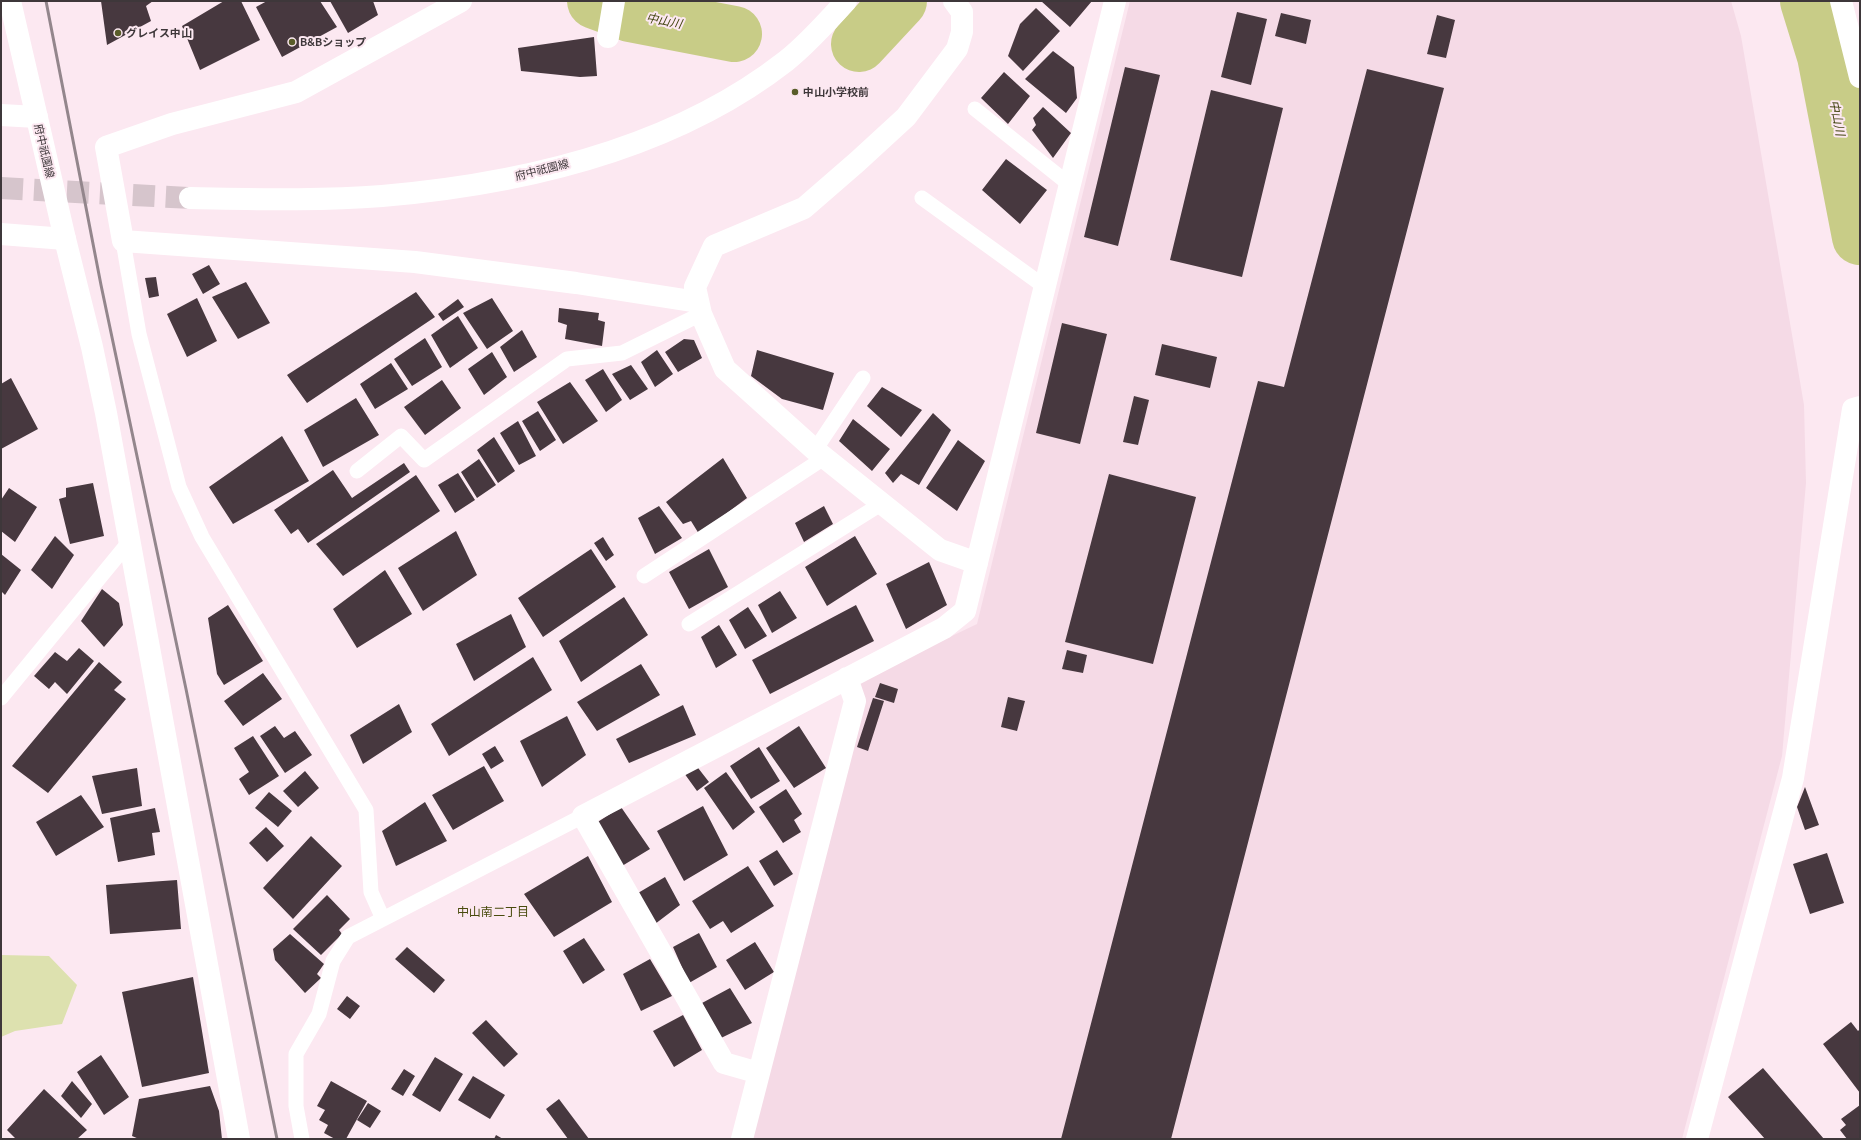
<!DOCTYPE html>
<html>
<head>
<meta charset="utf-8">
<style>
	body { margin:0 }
	#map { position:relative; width:1861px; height:1140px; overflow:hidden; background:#fce8f1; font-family:Ubuntu,sans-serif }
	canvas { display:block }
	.frame { position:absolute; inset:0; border:2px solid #3e373a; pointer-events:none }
</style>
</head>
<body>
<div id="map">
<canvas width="1861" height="1140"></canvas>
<div class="frame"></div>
</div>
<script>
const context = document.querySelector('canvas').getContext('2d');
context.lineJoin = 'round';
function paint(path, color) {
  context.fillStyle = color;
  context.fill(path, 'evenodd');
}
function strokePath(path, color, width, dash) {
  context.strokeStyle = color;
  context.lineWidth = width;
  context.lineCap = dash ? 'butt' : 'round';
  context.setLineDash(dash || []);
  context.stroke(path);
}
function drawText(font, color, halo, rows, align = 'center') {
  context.font = font + ' Ubuntu,"Noto Sans JP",sans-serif';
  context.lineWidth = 4;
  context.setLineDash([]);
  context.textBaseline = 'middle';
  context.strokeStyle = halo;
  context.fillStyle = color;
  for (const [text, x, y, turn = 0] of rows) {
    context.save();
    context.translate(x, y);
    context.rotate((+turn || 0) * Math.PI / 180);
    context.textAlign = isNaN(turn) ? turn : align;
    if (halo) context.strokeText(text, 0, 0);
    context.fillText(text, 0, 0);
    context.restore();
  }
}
paint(new Path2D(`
	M1130 1H1731L1741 36 1804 405 1806 483 1782 756 1682 1139H745L856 682 977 624Z`), '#f5dae6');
paint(new Path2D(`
	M1 955 49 956 77 985 62 1024 15 1031 1 1037Z`), '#dde1af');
strokePath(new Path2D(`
	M595 1 630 14 734 34
	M1808 1 1825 56 1860 237
	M859 44 899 1`), '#c8cc87', 56);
paint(new Path2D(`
	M101 1H153L146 6 151 21 107 45Z
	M224 1H241L260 40 200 70 182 26Z
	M267 1H320L337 27 282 57 256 7Z
	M330 1H373L378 15 348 33Z
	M1041 1H1092L1070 27Z
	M1036 8 1060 31 1023 71 1008 56 1020 24Z
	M1237 12 1267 19 1251 85 1221 77Z
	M1281 13 1311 20 1306 44 1275 36Z
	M1437 15 1455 20 1446 58 1427 54Z
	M594 37 597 76 580 77 521 71 518 48Z
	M1053 51 1074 67 1077 98 1066 113 1025 79Z
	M1125 67 1160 75 1118 246 1084 237Z
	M1367 69 1444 88 1171 1139H1061L1258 381 1284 387Z
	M1004 72 1030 96 1008 124 981 98Z
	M1211 90 1283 108 1242 277 1170 260Z
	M1043 107 1071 133 1053 158 1032 130 1036 125 1033 118Z
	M1006 159 1047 190 1020 224 982 190Z
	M209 265 220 284 203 294 192 274Z
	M156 277 159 296 149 298 145 278Z
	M246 282 270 323 238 339 212 297Z
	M416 292 435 317 307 403 287 375Z
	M197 298 217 341 187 357 167 314Z
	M492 298 513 331 487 349 463 313Z
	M458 299 464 307 443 321 438 314Z
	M559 308 599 313 598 320 605 322 602 346 565 339 567 325 558 322Z
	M458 316 478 348 450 368 431 335Z
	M1062 323 1107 334 1080 444 1036 433Z
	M522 330 537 357 514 372 500 347Z
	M425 338 442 367 412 386 394 359Z
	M684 339 694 340 702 358 678 372 665 352Z
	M1162 344 1217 357 1210 388 1155 375Z
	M657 350 673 374 655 387 641 362Z
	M757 350 834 373 823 410 782 399 751 376Z
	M492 352 507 377 484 395 468 369Z
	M391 363 408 389 375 409 360 384Z
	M631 365 648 389 630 400 612 374Z
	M603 369 622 400 606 412 585 380Z
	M11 378 38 429 1 449V384Z
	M442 380 461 408 425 435 404 407Z
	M570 382 598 421 563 444 537 402Z
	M882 387 922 410 901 437 867 406Z
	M1134 396 1149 400 1138 445 1123 442Z
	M356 398 379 435 323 467 304 430Z
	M538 411 556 440 540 451 522 421Z
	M933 413 951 430 919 485 901 474 893 483 885 473Z
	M853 419 890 449 872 471 839 441Z
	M518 421 536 456 519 465 500 433Z
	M282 436 309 481 233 524 209 487Z
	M494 437 515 471 498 483 477 450Z
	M958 440 985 461 957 511 926 488Z
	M723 458 747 498 699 534 691 521 683 524 666 502Z
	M479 459 496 485 477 498 461 472Z
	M404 463 410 472 308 543 298 529 291 534 274 510 333 470 352 498Z
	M458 473 475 500 455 513 438 485Z
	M1109 474 1196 497 1153 664 1065 642Z
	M416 475 440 511 343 576 316 544Z
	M93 483 104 536 70 544 59 499 66 497V488Z
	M9 488 37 507 15 542 1 531V500Z
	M659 506 682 538 655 554 638 518Z
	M824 506 833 524 804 542 795 523Z
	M456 531 477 575 423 611 398 568Z
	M55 536 74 555 52 589 31 570Z
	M855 536 877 574 827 606 805 567Z
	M603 537 614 555 606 561 594 543Z
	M591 549 616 587 543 637 518 598Z
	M709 549 728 587 689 609 669 572Z
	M1 554 21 570 5 595 1 591Z
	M929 562 947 605 906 629 886 584Z
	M385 570 412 614 357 648 333 609Z
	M102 589 119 603 123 625 104 647 81 621Z
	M780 591 797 618 772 633 758 605Z
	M624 597 648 635 581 682 559 641Z
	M228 605 263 661 224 685 217 674 208 618Z
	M856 605 874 641 770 694 752 660Z
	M748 607 767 636 745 649 729 620Z
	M511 614 526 647 474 681 456 644Z
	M719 625 737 655 716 668 701 637Z
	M79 648 94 661 67 694 55 682 49 689 34 676 55 652 67 661Z
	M1067 650 1087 655 1083 673 1062 669Z
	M533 657 552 690 449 756 431 724Z
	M99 662 122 682 114 690 126 699 48 793 12 766Z
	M641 664 660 695 597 731 577 702Z
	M263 673 282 699 243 726 224 701Z
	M880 683 898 689 894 703 875 697Z
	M1008 697 1025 701 1017 731 1001 727Z
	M873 698 884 701 868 751 857 747Z
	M399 704 412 732 363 764 350 735Z
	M683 705 696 735 629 763 616 739Z
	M567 716 586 755 542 787 520 741Z
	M275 726 284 738 295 731 312 755 285 773 260 736Z
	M799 726 826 768 794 788 766 748Z
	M253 736 279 776 249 795 239 779 249 772 234 748Z
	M495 746 504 761 491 769 482 754Z
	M759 747 780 781 751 799 730 766Z
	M695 764 709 782 697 791 684 773Z
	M484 766 504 801 453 830 432 795Z
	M137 768 142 806 102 814 92 776Z
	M305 771 319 788 298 807 283 791Z
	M726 772 755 812 733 830 704 788Z
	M1805 787 1819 825 1805 830 1797 807Z
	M786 789 802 814 794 820 801 832 783 843 759 807Z
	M269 792 292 811 278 827 255 808Z
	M81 795 104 827 56 856 36 822Z
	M425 802 447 841 396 866 382 831Z
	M703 806 728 855 684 881 657 831Z
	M621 807 650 849 622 866 593 825Z
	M155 808 160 832 152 833 155 855 118 862 110 818Z
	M266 827 284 846 267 862 249 843Z
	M311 836 342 866 293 919 263 888Z
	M777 850 793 874 774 886 759 861Z
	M1827 853 1844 903 1810 914 1793 864Z
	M588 856 612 902 554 937 524 894Z
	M748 866 774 906 731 933 723 921 710 929 692 901Z
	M665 877 680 905 655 924 638 893Z
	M177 880 181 929 110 934 106 885Z
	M327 895 350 919 339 930 342 934 321 955 293 929Z
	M699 933 717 967 689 983 673 947Z
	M290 934 324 964 317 974 321 978 305 993 275 960 273 949Z
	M584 938 605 970 583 984 563 951Z
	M755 942 774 972 745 990 726 960Z
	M407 947 445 980 434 993 395 959Z
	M650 959 672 996 641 1011 623 974Z
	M193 977 209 1073 142 1087 122 992Z
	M730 988 752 1023 721 1038 702 1003Z
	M347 996 360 1006 350 1019 337 1009Z
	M683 1015 702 1050 674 1067 653 1031Z
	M486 1020 518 1054 504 1067 472 1033Z
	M1851 1022 1858 1031 1860 1029V1093L1823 1044Z
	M101 1055 129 1097 104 1115 77 1072Z
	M435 1057 463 1074 440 1112 412 1095Z
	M1763 1068 1824 1139H1765L1728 1097Z
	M404 1069 415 1076 403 1096 391 1089Z
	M473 1076 505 1095 490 1119 458 1100Z
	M72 1081 92 1104 81 1118 61 1096Z
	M331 1081 367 1101 346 1139H335L324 1133 328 1125 319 1120 325 1110 317 1106Z
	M210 1086 219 1111 222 1139H139L132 1136 139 1099Z
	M44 1089 87 1130 77 1139H16L7 1130Z
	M559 1099 589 1139H568L546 1109Z
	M368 1103 381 1111 370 1128 357 1120Z
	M1860 1105V1139H1847L1840 1130 1846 1125 1841 1119Z
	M496 1135 503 1139H494Z`), '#47383f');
strokePath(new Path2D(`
	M1 188 190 198`), '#d6c5cc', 22, [22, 11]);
strokePath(new Path2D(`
	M975 109 1070 185
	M922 198 1045 287
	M123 241 139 334 179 487 202 537 366 810 371 892 383 919
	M815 450 863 378
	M357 471 401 436 424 460 567 359 622 353 701 314
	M644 576 824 458
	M689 624 881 504
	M1 698 129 542
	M302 1139 296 1106V1054L319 1014 333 961 348 937 583 816`), '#fff', 15);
strokePath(new Path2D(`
	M461 1 296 92 172 124 106 147 123 241 415 262 576 283 698 302
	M954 1 962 12V32L957 49 906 117 857 162 804 208 714 246 695 287 701 314 725 369 815 450 940 550 977 563
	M608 37 614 1
	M1 115 37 117
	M65 239 92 347 106 413 239 1139
	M759 1073 724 1063 583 816 944 628 965 611 1115 1
	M742 1139 855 701 847 678
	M1697 1139 1793 778 1853 409 1860 407`), '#fff', 22);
strokePath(new Path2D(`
	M1841 1 1860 77
	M190 198C254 199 318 201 382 196 523 184 672 150 786 61 805 46 829 20 846 1
	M1 234 65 239 10 1`), '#fff', 22);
strokePath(new Path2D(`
	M46 1 101 285 186 689 277 1139`), '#93868c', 3);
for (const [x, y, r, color] of [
	[118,33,4,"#595c29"],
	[292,42,4,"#595c29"],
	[795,92,4,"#595c29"]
]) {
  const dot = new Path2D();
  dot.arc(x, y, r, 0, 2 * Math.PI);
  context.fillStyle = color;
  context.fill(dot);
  strokePath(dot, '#fce8f1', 1.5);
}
drawText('bold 11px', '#3e373a', '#fce8f1', [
	["グレイス中山",126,33],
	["B&Bショップ",300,42],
	["中山小学校前",803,92]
], 'left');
drawText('11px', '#3e373a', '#fce8f1', [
	["府中祇園線",44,151,77],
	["府中祇園線",542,170,-14]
]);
drawText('italic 12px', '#42440f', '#fce8f1', [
	["中山川",664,21,11],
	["中山川",1837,118,79]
]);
drawText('12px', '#494b0d', '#fce8f1', [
	["中山南二丁目",493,912]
]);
</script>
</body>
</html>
